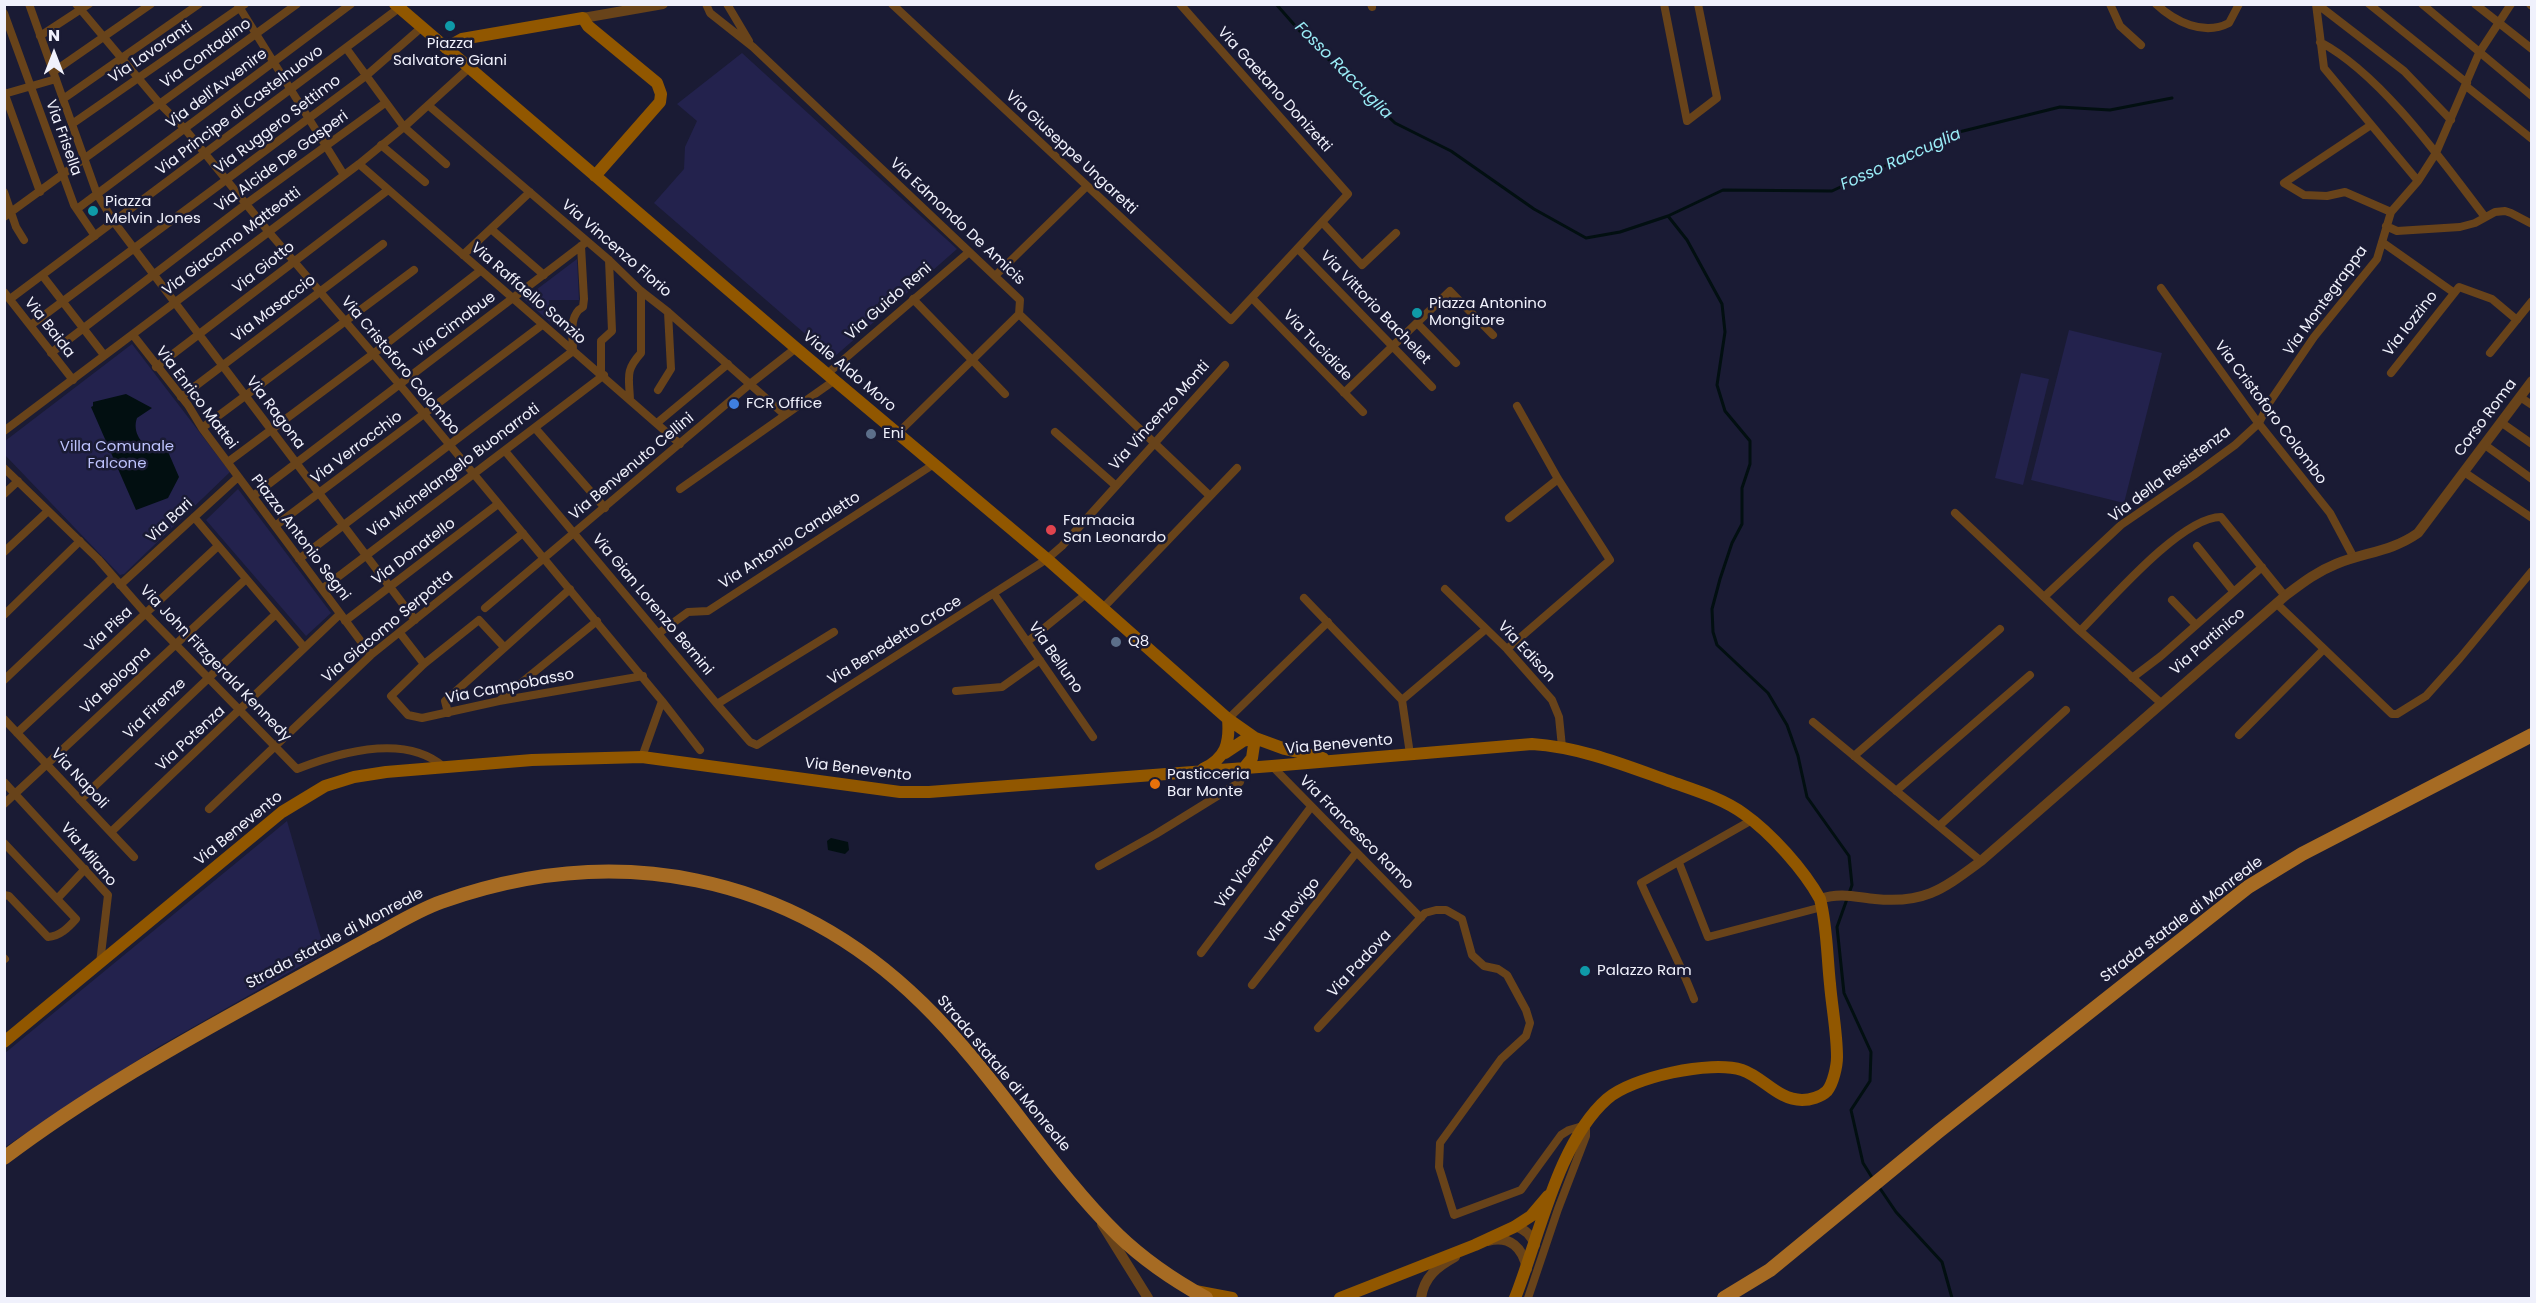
<!DOCTYPE html>
<html>
<head>
<meta charset="utf-8">
<style>
	body { margin:0 }
	#map { position:relative; width:2536px; height:1303px; overflow:hidden; background:#1a1b34; font-family:Poppins,sans-serif }
	canvas { display:block }
	.frame { position:absolute; inset:0; border:6px solid #f0f1fc; pointer-events:none }
	.north { position:absolute; left:24px; top:24px; width:60px; height:60px; -webkit-text-stroke:4px #1a1b34; paint-order:stroke; rotate:0deg; font-size:16px; font-weight:700; line-height:24px; text-align:center; color:#f0f1fc }
	.north::after { content:''; display:block; margin:auto; width:21px; height:27px; background:#f0f1fc; clip-path:polygon(50% 0,100% 100%,50% 72%,0 100%) }
</style>
</head>
<body>
<div id="map">
<canvas width="2536" height="1303"></canvas>
<div class="frame"></div>
<div class="north">N</div>
</div>
<script>
const context = document.querySelector('canvas').getContext('2d');
context.lineJoin = 'round';
function paint(path, color) {
  context.fillStyle = color;
  context.fill(path, 'evenodd');
}
function strokePath(path, color, width, dash) {
  context.strokeStyle = color;
  context.lineWidth = width;
  context.lineCap = dash ? 'butt' : 'round';
  context.setLineDash(dash || []);
  context.stroke(path);
}
function drawText(font, color, halo, rows, align = 'center') {
  context.font = font + ' Poppins,sans-serif';
  context.lineWidth = 5;
  context.setLineDash([]);
  context.textBaseline = 'middle';
  context.strokeStyle = halo;
  context.fillStyle = color;
  for (const [text, x, y, turn = 0] of rows) {
    context.save();
    context.translate(x, y);
    context.rotate((+turn || 0) * Math.PI / 180);
    context.textAlign = isNaN(turn) ? turn : align;
    if (halo) context.strokeText(text, 0, 0);
    context.fillText(text, 0, 0);
    context.restore();
  }
}
paint(new Path2D(`
	M742 53 957 249 833 358 654 203 684 169 685 147 697 121 677 104Z
	M577 259 579 300H549L550 322 524 299Z
	M2069 330 2162 353 2124 503 2031 480Z
	M132 344 230 472 124 574 120 575 5 455V441Z
	M2021 373 2049 379 2023 485 1995 478Z
	M238 489 331 613 306 636 206 520Z
	M287 821 325 952 158 1047 5 1147V1053Z`), '#23224d');
paint(new Path2D(`
	M126 394 152 408 137 418C132 431 141 448 157 448 160 448 163 446 166 447L179 477 168 498 136 510 91 407 93 406V402Z
	M831 838 848 842 849 850 845 854 828 850 827 841Z`), '#020f11');
strokePath(new Path2D(`
	M1276 4 1305 37 1395 123 1451 151 1534 209 1586 238 1620 232 1668 216 1723 190 1832 191 1955 133 2060 107 2110 110 2172 98
	M1668 216 1687 240 1722 304 1725 332 1717 385 1725 411 1750 441V464L1742 488V524L1732 543 1720 579 1712 609 1713 632 1717 645 1768 693 1787 725 1798 756 1807 797 1849 856 1852 885 1837 927 1844 993 1871 1052 1870 1081 1851 1110 1863 1163 1873 1179
	M1879 1187 1896 1212 1942 1262 1952 1298`), '#020f11', 3);
strokePath(new Path2D(`
	M29 4 97 194 114 222 415 620
	M76 4 160 104 185 129 268 231 405 391 662 701 642 757
	M706 4 710 13 753 47 1020 300 1019 314 1210 496
	M727 4 749 41
	M892 4 1231 320 1348 194 1180 4
	M1371 4 1372 7
	M1664 4 1687 121 1717 98 1698 4
	M2110 4 2120 26 2141 45
	M2156 4C2175 22 2204 36 2229 23L2239 4
	M2316 4 2324 68 2418 181
	M2317 4 2404 71 2451 120
	M2369 4 2467 83
	M2422 4 2532 96
	M2475 4 2532 49
	M238 5 344 175
	M4 13 74 205 95 236
	M40 36 89 4
	M2320 42C2381 74 2443 162 2485 217
	M346 48 404 127 446 164
	M53 72 151 4
	M2466 86 2532 139
	M4 92 40 192
	M4 94 56 79
	M63 99 199 4
	M428 105 609 260 641 291 668 312 785 415
	M72 124 245 4
	M2371 125 2284 183 2304 195 2327 196 2345 192 2391 212
	M381 145 425 182
	M359 164 680 444
	M4 192 16 227 24 240
	M77 209 351 4
	M4 217 297 4
	M1322 222 1362 265 1396 233
	M2386 226 2397 231 2460 227 2475 223 2495 212 2505 211 2511 213 2532 224
	M491 229 544 275
	M2382 242 2453 292
	M1298 249 1432 387
	M463 255 530 192
	M42 275 104 355
	M995 276 1087 186
	M2161 288 2256 420 2330 513 2354 558
	M4 292 73 380
	M1252 298 1363 412
	M10 299 403 5
	M913 299 1005 394
	M1417 323 1456 363
	M31 325 367 75 422 27
	M133 335 188 405 202 428 371 655
	M51 353 246 204 385 103
	M2490 353 2532 301
	M156 367 388 190
	M601 373V341L612 331 609 260
	M2391 373 2459 287 2492 299 2517 320
	M827 374 969 252
	M658 390 671 369 668 312
	M1344 393 1450 291 1493 335
	M181 397 383 244
	M2520 397 2532 405
	M630 400C629 376 625 371 641 353V291
	M657 423 728 364
	M2502 423 2532 444
	M202 428 414 270
	M535 428 605 508
	M4 431 359 164 404 127 469 68
	M1055 432 1115 485
	M898 433 1019 314
	M2485 445 2532 479
	M505 451 717 704 750 742 757 745 1047 559 1062 546 1225 365
	M228 462 373 354 480 271
	M4 468 98 559 146 614 297 769C340 752 405 733 444 767
	M2464 472 2532 518
	M680 489 835 380
	M4 494 18 481
	M253 496 585 243
	M1955 513 2080 631 2161 703
	M194 517 304 647
	M1509 518 1558 479
	M275 526 542 325
	M2197 546 2233 591
	M4 552 48 511
	M299 559 573 351C573 336 568 315 583 307L584 299 581 246
	M120 585 238 477
	M322 589 604 375
	M1445 589 1507 649 1552 700 1559 717 1562 747
	M994 594 1093 737
	M2044 597 2121 525 2194 475 2235 445 2259 423 2269 403 2314 337 2377 259 2391 212 2418 181 2436 153 2479 53 2511 4
	M1304 598 1402 700 1410 754
	M2172 600 2196 625
	M2276 603 2392 714H2397L2426 696 2460 658 2532 571
	M485 608 750 384 796 348
	M1103 608 1237 468
	M4 615 80 541
	M345 621 498 504
	M2080 631C2109 602 2181 517 2221 517L2285 596
	M400 633 424 664
	M659 633 688 612 708 611 934 464
	M1027 642 1086 594
	M504 647 479 620 424 664 391 696 408 715 422 718 499 701 643 676
	M1507 649 1610 560 1558 479 1517 406
	M2132 678 2161 656 2262 567
	M4 680 113 577
	M956 691 1002 687 1040 660
	M500 700 597 621
	M1402 700 1486 629
	M662 701 700 750
	M717 704 834 632
	M448 713 445 701 570 589
	M4 719 134 857
	M1228 719 1328 622
	M1813 722 1981 861
	M17 733 218 546
	M2239 735 2324 649
	M1854 756 2000 629
	M1272 766 1421 918
	M4 782 108 895 100 963
	M1896 791 2030 675
	M80 800 276 614
	M4 804 246 579
	M209 809 371 655 523 533
	M1939 826 2066 710
	M111 832 340 614
	M4 843 76 919C68 928 60 936 48 937L9 896 4 895
	M1679 863 1708 937 1822 907
	M1099 866 1156 834 1240 782 1243 769
	M57 899 85 869
	M1201 953 1311 807
	M4 958 5 959
	M1252 985 1356 853
	M1694 999C1679 959 1658 922 1641 883L1752 820
	M1318 1028 1425 913 1436 910H1446L1462 919 1472 955 1484 966 1498 969 1507 975 1526 1010 1530 1023 1526 1036 1501 1059 1440 1143 1439 1167 1454 1215 1521 1190 1561 1135 1569 1130 1586 1125V1136L1558 1209 1528 1298`), '#68431a', 8);
strokePath(new Path2D(`
	M2531 4 2532 5
	M583 18 663 4
	M1820 899C1840 892 1856 897 1875 899 1925 904 1943 889 1981 861L2285 596C2301 584 2316 572 2336 564 2365 552 2391 552 2418 533L2532 381
	M1102 1224 1148 1298
	M1515 1226C1526 1230 1531 1235 1535 1245
	M1488 1241C1510 1235 1523 1248 1527 1269
	M1421 1298C1424 1277 1437 1267 1455 1257`), '#68431a', 10);
strokePath(new Path2D(`
	M395 4 796 348 1047 559 1228 719 1255 738 1285 749 1323 758
	M446 48 462 39 583 18 588 26 657 83 661 94 660 102 595 176
	M1225 753 1243 741 1255 738 1252 758 1243 769
	M1203 769C1226 758 1230 743 1228 719
	M4 1042 282 812 325 786 354 777 386 772 532 760 642 757 900 792H929L1272 766 1532 744C1580 747 1624 765 1669 781 1694 790 1722 798 1744 814 1771 833 1804 870 1820 899 1827 926 1827 956 1830 984 1832 1008 1837 1033 1837 1057 1837 1066 1833 1084 1827 1091 1821 1097 1810 1100 1802 1100 1778 1100 1763 1077 1742 1070 1711 1060 1632 1077 1607 1099 1558 1142 1539 1238 1515 1298
	M1195 1291 1232 1298
	M1340 1298 1475 1245 1514 1227 1531 1216 1548 1196`), '#915700', 12);
strokePath(new Path2D(`
	M4 1158C86 1096 178 1044 269 994 302 976 336 957 370 938 393 926 416 911 441 902 615 840 789 873 922 1003 995 1074 1046 1164 1118 1235 1144 1260 1175 1281 1206 1298
	M1724 1298 1770 1270 1939 1131 2248 887 2302 854 2532 735`), '#a66b23', 14);
for (const [x, y, r, color] of [
	[450,26,6,"#0f9aa8"],
	[93,211,6,"#0f9aa8"],
	[1417,313,6,"#0f9aa8"],
	[734,404,6,"#3f7fe0"],
	[871,434,6,"#5c6f8a"],
	[1051,530,6,"#e0444e"],
	[1116,642,6,"#5c6f8a"],
	[1155,784,6,"#e8710a"],
	[1585,971,6,"#0f9aa8"]
]) {
  const dot = new Path2D();
  dot.arc(x, y, r, 0, 2 * Math.PI);
  context.fillStyle = color;
  context.fill(dot);
  strokePath(dot, '#1a1b34', 2);
}
drawText('15px', '#f0f1fc', '#1a1b34', [
	["Piazza",450,44,"center"],
	["Salvatore Giani",450,61,"center"],
	["Piazza",105,202],
	["Melvin Jones",105,219],
	["Piazza Antonino",1429,304],
	["Mongitore",1429,321],
	["FCR Office",746,404],
	["Eni",883,434],
	["Farmacia",1063,521],
	["San Leonardo",1063,538],
	["Q8",1128,642],
	["Pasticceria",1167,775],
	["Bar Monte",1167,792],
	["Palazzo Ram",1597,971]
], 'left');
drawText('15px', '#f0f1fc', '#1a1b34', [
	["Via Lavoranti",151,53,-34],
	["Via Contadino",206,54,-36],
	["Via dell'Avvenire",217,89,-37],
	["Via Gaetano Donizetti",1274,90,48],
	["Via Principe di Castelnuovo",240,111,-37],
	["Via Ruggero Settimo",278,125,-37],
	["Via Frisella",63,138,70],
	["Via Giuseppe Ungaretti",1071,153,43],
	["Via Alcide De Gasperi",282,162,-36],
	["Via Edmondo De Amicis",957,222,43],
	["Via Giacomo Matteotti",232,242,-37],
	["Via Vincenzo Florio",616,249,41],
	["Via Giotto",264,268,-38],
	["Via Raffaello Sanzio",528,294,41],
	["Via Montegrappa",2326,301,-54],
	["Via Guido Reni",889,302,-41],
	["Via Vittorio Bachelet",1375,308,46],
	["Via Masaccio",274,309,-37],
	["Via Iozzino",2411,324,-52],
	["Via Cimabue",455,325,-37],
	["Via Baida",49,328,52],
	["Via Tucidide",1317,346,46],
	["Via Cristoforo Colombo",400,366,50],
	["Viale Aldo Moro",849,372,40],
	["Via Enrico Mattei",196,398,53],
	["Via Ragona",275,413,53],
	["Via Cristoforo Colombo",2270,413,53],
	["Via Vincenzo Monti",1160,416,-48],
	["Corso Roma",2486,418,-53],
	["Via Verrocchio",357,448,-37],
	["Via Benvenuto Cellini",632,467,-40],
	["Via Michelangelo Buonarroti",454,471,-37],
	["Via della Resistenza",2170,475,-37],
	["Via Bari",170,521,-43],
	["Piazza Antonio Segni",300,538,53],
	["Via Antonio Canaletto",790,541,-33],
	["Via Donatello",414,552,-37],
	["Via Gian Lorenzo Bernini",652,605,50],
	["Via Giacomo Serpotta",388,627,-40],
	["Via Pisa",109,630,-43],
	["Via Benedetto Croce",895,641,-32],
	["Via Partinico",2208,642,-41],
	["Via Edison",1526,652,47],
	["Via Belluno",1055,658,55],
	["Via John Fitzgerald Kennedy",215,664,46],
	["Via Bologna",116,681,-43],
	["Via Campobasso",510,687,-11],
	["Via Firenze",155,709,-44],
	["Via Potenza",191,739,-43],
	["Via Benevento",1339,745,-5],
	["Via Benevento",858,770,7],
	["Via Napoli",79,779,47],
	["Via Benevento",239,829,-39],
	["Via Francesco Ramo",1356,833,45],
	["Via Milano",88,855,50],
	["Via Vicenza",1245,872,-53],
	["Via Rovigo",1293,911,-52],
	["Strada statale di Monreale",2182,920,-37],
	["Strada statale di Monreale",335,939,-28],
	["Via Padova",1360,964,-47],
	["Strada statale di Monreale",1003,1074,50]
]);
drawText('15px', '#bec3fd', '#1a1b34', [
	["Villa Comunale",117,447],
	["Falcone",117,464]
]);
drawText('italic 16px', '#9aedf7', '#1a1b34', [
	["Fosso Raccuglia",1343,71,45],
	["Fosso Raccuglia",1901,160,-24]
]);
</script>
</body>
</html>
